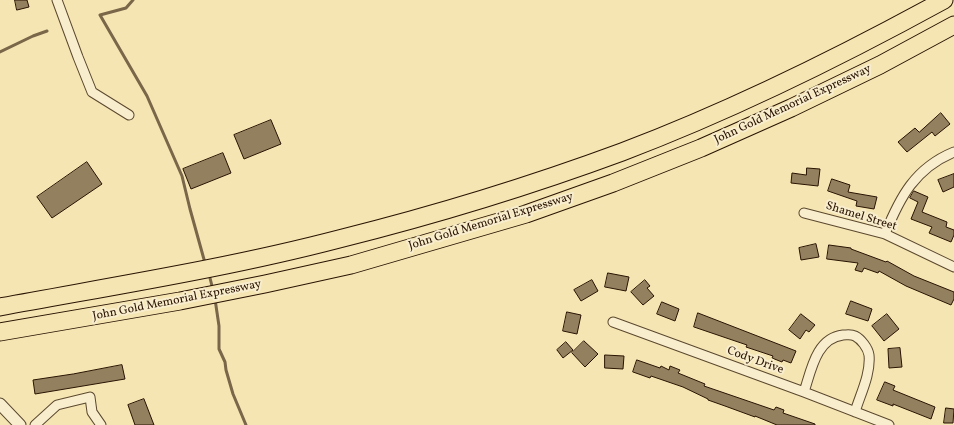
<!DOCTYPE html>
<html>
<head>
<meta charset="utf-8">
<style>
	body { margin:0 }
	canvas { display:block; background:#f4e5b3 }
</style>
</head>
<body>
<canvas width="954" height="425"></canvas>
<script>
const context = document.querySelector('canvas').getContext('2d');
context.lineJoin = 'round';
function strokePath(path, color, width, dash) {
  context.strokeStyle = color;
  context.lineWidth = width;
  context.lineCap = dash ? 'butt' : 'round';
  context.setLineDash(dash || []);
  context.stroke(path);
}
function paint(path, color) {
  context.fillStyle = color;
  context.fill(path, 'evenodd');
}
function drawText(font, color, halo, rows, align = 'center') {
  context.font = font + ' Vollkorn,serif';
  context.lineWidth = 4;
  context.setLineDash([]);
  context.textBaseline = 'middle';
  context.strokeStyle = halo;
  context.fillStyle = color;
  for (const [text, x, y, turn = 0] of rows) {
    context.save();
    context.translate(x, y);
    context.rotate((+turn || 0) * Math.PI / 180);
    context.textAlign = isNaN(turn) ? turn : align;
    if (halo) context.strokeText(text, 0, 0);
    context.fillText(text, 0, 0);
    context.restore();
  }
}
strokePath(new Path2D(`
	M133 0 126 8 100 15 147 96 182 176 190 209 205 263
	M0 52 33 36 47 31
	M209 274 213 290
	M215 299 219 326V349L225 362 226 370 233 394 246 425`), '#7a6648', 3);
const building = new Path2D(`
	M15 0H27L29 7 17 10Z
	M941 113 950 124 935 136 932 132 907 152 898 142 915 128 919 132Z
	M271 120 281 144 244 159 234 135Z
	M223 153 231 173 191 189 183 169Z
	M87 162 102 184 52 218 37 197Z
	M807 168 820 169 818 186 791 183 792 173 806 175Z
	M954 174V187L943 192 938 180Z
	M832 179 850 185 848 192 877 197 874 209 856 206 857 201 828 191Z
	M914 191 928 197 922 212 947 222 946 227 954 230V235L951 242 929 233 932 227 911 219 918 202 910 198Z
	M816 244 819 257 801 260 799 248Z
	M829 245 851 248V249L886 262 887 261 914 276 954 292V299L951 305 906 286 879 271 878 273 864 268 862 272 855 270 858 263 827 259Z
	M608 273 629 277 626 291 605 287Z
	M592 280 598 291 581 301 574 290Z
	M645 280 650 286 647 288 654 296 643 305 631 292Z
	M851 301 872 309 868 321 846 314Z
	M662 302 679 309 675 321 657 314Z
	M567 312 581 315 577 334 563 331Z
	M698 313 796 351 791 363 783 360 782 362 772 358 773 356 746 347 747 345 694 327Z
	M801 314 815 325 809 332 806 330 800 339 789 330Z
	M887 314 899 329 884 341 872 326Z
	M584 341 598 354 585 367 572 353Z
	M566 342 573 350 563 358 557 350Z
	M900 348 902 367 889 368 888 349Z
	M605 355 624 356 623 369 605 368Z
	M637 360 660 368 661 366 669 370 670 366 680 370 678 373 705 384 704 386 774 410 776 407 784 410 783 413 815 424V425H777L755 416V417L725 406 708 400V399L683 387 651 376 650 378 633 372Z
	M122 365 125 379 35 394 33 380 73 374Z
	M885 382 895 386 893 390 935 407 931 419 893 404V406L877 400Z
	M144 399 154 425H135L128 405Z
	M946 408 954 409 953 423H944Z`);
paint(building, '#93805e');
strokePath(building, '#2a1302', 1);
const minor = new Path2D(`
	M57 0 78 57 92 92 129 115
	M804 213 885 234 954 267
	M885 234C900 197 915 168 954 152
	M613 322 804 392 889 425
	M804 392C811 371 816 338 843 335 847 335 851 334 855 336 861 339 868 348 869 355 871 374 860 395 855 412
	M35 425 57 405 90 397 92 412 101 425`);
const tertiary = new Path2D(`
	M0 404 20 425`);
const motorway = new Path2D(`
	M0 307C113 286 228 268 339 239 435 215 530 186 622 152 733 110 840 57 944 0
	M0 332 180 301 265 284 351 265 526 214 613 183 701 148 791 108 880 65 954 25`);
strokePath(minor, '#5c482e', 11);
strokePath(tertiary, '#5c482e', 13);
strokePath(motorway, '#2a1302', 19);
strokePath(minor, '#f8eece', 9);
strokePath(tertiary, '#f8eece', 11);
strokePath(motorway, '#f4e5b3', 17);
drawText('12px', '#2a1302', '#f8eece', [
	["John Gold Memorial Expressway",793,105,-25],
	["Shamel Street",861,217,17],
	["John Gold Memorial Expressway",491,222,-17],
	["John Gold Memorial Expressway",177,301,-11],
	["Cody Drive",755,361,20]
]);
</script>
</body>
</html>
